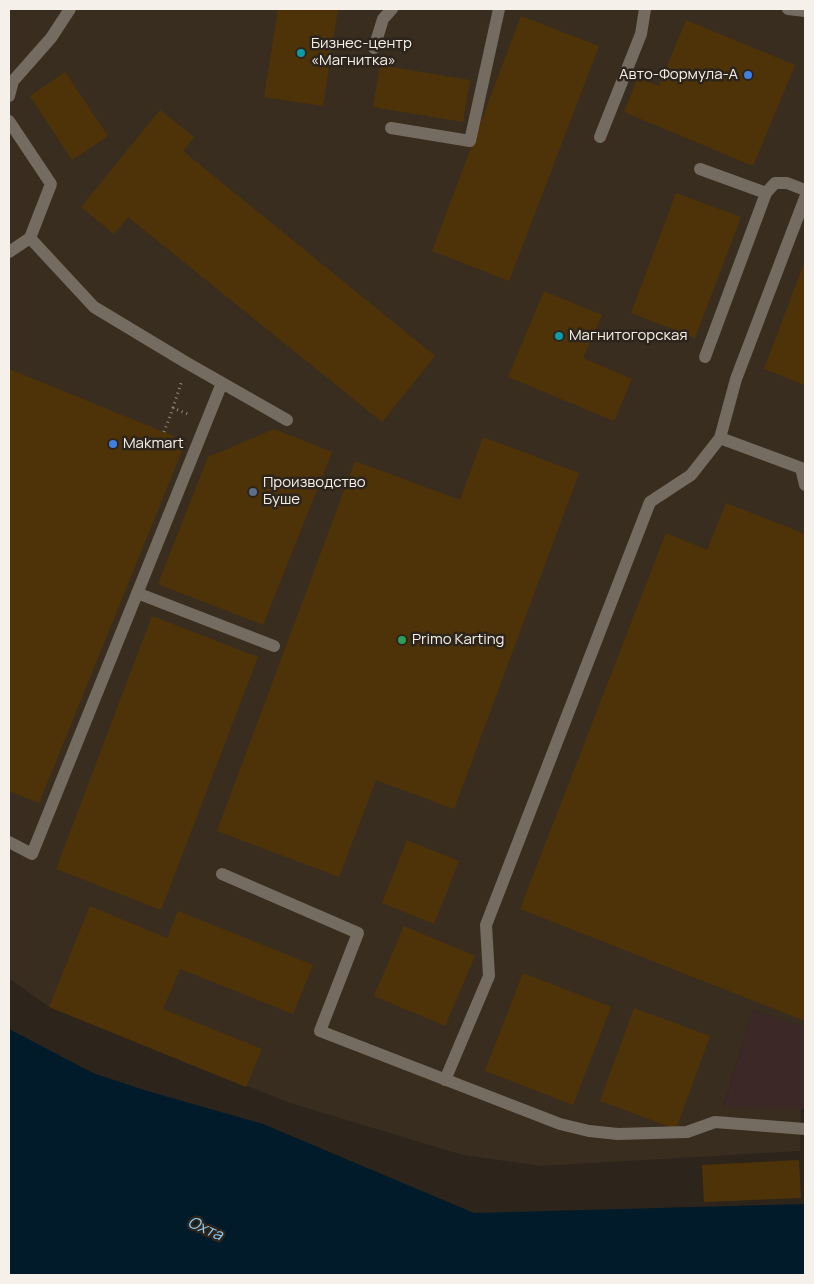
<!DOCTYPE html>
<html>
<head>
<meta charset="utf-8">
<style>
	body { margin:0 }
	#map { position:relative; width:814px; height:1284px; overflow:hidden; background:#2d251c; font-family:Manrope,sans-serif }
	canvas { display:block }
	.frame { position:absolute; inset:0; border:10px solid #f5f0ea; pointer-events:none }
</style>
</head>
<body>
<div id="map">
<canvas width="814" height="1284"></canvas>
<div class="frame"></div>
</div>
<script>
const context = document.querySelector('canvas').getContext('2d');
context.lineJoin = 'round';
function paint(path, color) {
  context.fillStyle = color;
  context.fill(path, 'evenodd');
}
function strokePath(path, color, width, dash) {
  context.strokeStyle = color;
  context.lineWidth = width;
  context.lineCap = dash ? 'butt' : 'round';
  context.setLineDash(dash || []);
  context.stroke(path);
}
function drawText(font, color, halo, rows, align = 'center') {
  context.font = font + ' Manrope,sans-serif';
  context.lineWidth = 5;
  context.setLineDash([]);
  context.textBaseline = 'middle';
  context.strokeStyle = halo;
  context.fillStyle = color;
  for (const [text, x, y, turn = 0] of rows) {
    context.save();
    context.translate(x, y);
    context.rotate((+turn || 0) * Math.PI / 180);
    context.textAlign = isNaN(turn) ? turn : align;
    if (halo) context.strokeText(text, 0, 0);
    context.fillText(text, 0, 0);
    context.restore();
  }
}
paint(new Path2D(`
	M753 1010 804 1027 805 1025V1109L723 1108Z`), '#3c2827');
paint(new Path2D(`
	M9 9H805V1025L804 1027 753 1010 723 1107 801 1108 800 1151 541 1166 463 1155 290 1103 49 1007 9 978Z`), '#382d1f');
paint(new Path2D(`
	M9 1029 93 1073 144 1090 263 1124 474 1213 805 1204V1275H9Z`), '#011b2a');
paint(new Path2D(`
	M278 9H338L323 106 264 97Z
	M521 16 599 46 509 281 432 251Z
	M686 20 795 65 753 166 624 112 638 78 659 86Z
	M380 65 470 80 463 122 373 107Z
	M65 72 108 136 72 160 30 96Z
	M160 110 194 137 183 151 435 356 382 422 128 217 114 234 81 207Z
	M676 193 741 217 695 338 631 313Z
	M805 261V385L764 369Z
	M544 291 602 315 583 358 632 379 614 421 508 377Z
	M9 369 186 441 39 803 9 791Z
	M274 429 332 452 263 625 158 584 208 457Z
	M483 437 579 473 454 809 376 780 339 877 217 831 355 461 460 500Z
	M726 503 805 534V1021L520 909 666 533 707 550Z
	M152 616 258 657 161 910 56 869Z
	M407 840 459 861 434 924 382 903Z
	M90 906 167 938 178 911 313 965 293 1014 180 969 163 1009 262 1049 246 1087 49 1007Z
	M404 926 475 956 445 1026 374 996Z
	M523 973 611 1007 573 1105 485 1071Z
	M634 1008 710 1036 676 1129 600 1101Z
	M799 1160 801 1198 704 1202 702 1165Z`), '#4f3308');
strokePath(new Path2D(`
	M173 408 182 380
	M164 432 173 408 190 415`), '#908982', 3, [1, 4]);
strokePath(new Path2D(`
	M788 9 805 11
	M374 48 383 19 392 9
	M9 82 13 81 51 38 70 9
	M9 96 13 81
	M9 121 51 184 30 238 94 307 187 363 287 420
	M391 128 470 141 499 9
	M600 137 641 34 645 9
	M700 169 766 193
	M805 198 736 379 720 438 801 468 805 485
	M9 252 30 238
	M705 357 766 193 775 183H787L805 190
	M137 593 274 646
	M9 842 32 854 222 383
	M222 874 358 933 320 1031 560 1124 589 1131 618 1134 687 1132 715 1122 805 1129
	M445 1080 489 976 486 925 650 502 691 475 720 438`), '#746b61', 12);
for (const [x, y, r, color] of [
	[301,53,5,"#0f9aa8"],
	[748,75,5,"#3f7fe0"],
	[559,336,5,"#0f9aa8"],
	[113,444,5,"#3f7fe0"],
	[253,492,5,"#5c6f8a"],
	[402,640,5,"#2e9e5b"]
]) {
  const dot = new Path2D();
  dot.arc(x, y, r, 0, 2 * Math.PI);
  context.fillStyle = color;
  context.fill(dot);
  strokePath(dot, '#2d251c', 2);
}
drawText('15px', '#f5f0ea', '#2d251c', [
	["Бизнес-центр",311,44],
	["«Магнитка»",311,61],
	["Авто-Формула-А",738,75,"right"],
	["Магнитогорская",569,336],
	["Makmart",123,444],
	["Производство",263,483],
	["Буше",263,500],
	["Primo Karting",412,640]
], 'left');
drawText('italic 16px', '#8fcdf6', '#2d251c', [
	["Охта",205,1229,24]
]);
</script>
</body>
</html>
